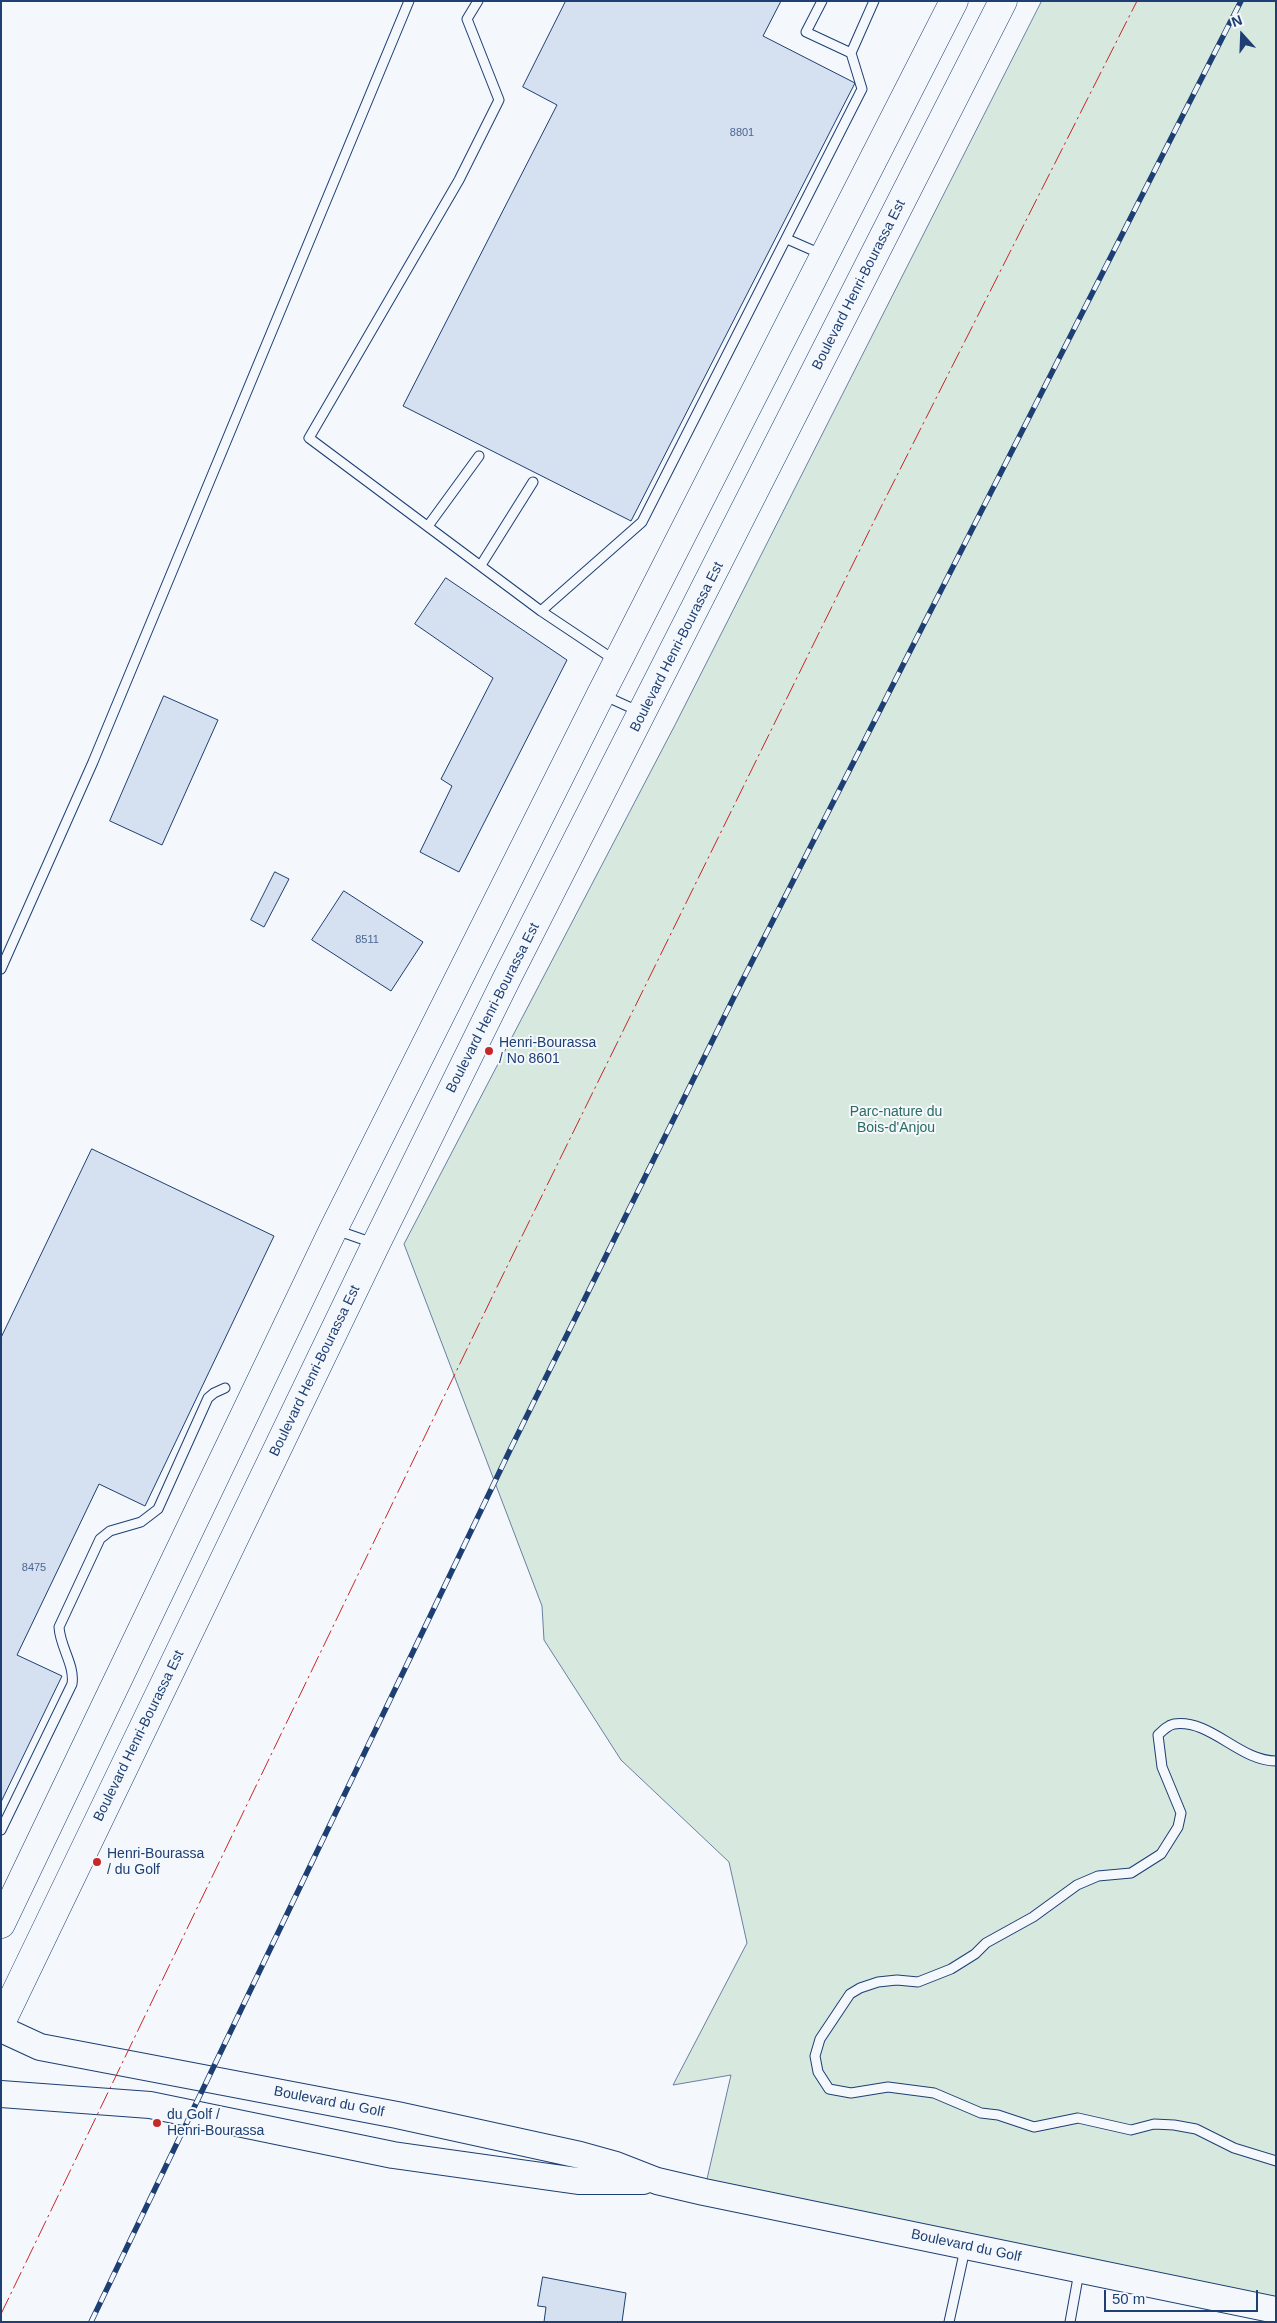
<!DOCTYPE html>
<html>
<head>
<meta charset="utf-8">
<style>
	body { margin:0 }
	#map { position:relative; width:1277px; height:2323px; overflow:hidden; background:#f4f7fb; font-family:Arial,sans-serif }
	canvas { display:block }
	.frame { position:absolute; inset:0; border:2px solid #1d3f73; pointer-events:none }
	.north { position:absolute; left:1217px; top:10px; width:50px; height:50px; -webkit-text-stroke:4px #f4f7fb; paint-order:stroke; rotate:340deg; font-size:14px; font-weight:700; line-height:20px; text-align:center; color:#1d3f73 }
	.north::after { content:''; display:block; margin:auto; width:18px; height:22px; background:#1d3f73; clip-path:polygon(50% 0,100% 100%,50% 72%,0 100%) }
	.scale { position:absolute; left:1104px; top:2290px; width:154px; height:22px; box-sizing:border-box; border:2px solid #1d3f73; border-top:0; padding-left:6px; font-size:15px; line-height:18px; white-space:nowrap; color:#1d3f73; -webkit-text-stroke:4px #f4f7fb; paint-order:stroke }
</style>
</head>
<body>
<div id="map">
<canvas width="1277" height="2323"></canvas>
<div class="frame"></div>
<div class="north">N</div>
<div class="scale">50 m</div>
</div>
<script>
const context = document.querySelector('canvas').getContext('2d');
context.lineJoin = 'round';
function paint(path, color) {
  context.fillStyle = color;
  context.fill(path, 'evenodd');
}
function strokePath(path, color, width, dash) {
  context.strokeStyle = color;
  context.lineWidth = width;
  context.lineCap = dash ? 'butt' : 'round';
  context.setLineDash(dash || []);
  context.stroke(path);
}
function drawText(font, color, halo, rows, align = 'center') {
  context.font = font + ' Arial,sans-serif';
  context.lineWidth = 4;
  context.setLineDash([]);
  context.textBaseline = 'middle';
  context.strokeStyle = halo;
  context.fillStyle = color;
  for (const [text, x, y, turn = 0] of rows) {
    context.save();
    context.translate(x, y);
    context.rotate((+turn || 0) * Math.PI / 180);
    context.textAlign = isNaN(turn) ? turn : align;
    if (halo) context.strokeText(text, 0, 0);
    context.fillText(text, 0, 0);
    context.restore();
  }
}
const green = new Path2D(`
	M1042 1H1276V2309L704 2192 731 2075 673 2085 747 1943 729 1862 621 1760 544 1640 542 1606 404 1244 675 725Z`);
paint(green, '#d7e8df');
strokePath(green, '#687fa3', 1);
const building = new Path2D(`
	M566 1H781L763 36 855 83 631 521 403 406 557 105 523 87Z
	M446 578 567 660 459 872 420 852 452 786 441 779 493 678 415 624Z
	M164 696 218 720 162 845 110 821Z
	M275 872 289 879 264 927 251 920Z
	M344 891 423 942 391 991 312 940Z
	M92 1149 274 1236 145 1506 99 1484 17 1655 62 1676 1 1802V1338Z
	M543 2277 626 2293 622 2322H544L546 2307 538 2306Z`);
paint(building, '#d5e0f0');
strokePath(building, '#1d3f73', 1);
const lane = new Path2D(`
	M478 1 467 19 499 100 459 180 309 438 541 611 642 522 862 89 851 53
	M822 1 806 32 851 53 874 1
	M787 239 821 254
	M428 526 479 456
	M481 565 533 482
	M541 611 616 661
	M605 696 638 711
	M1 969 93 762 409 1
	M336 1230 373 1243
	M1276 1761C1239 1761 1211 1719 1174 1724 1168 1725 1163 1730 1158 1735L1162 1767 1181 1813 1178 1827 1161 1854 1131 1873 1098 1876 1077 1885 1033 1917 986 1943 975 1954 951 1969 918 1982 897 1980 878 1982 860 1988 850 1994 820 2039 815 2056 818 2072 829 2089 851 2093 888 2087 934 2093 981 2113 998 2115 1034 2127 1078 2118 1131 2130 1154 2124 1174 2125 1196 2129 1234 2148 1276 2161
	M1 1830 72 1684C75 1665 60 1647 59 1627L100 1539 110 1531 141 1522 158 1509 208 1398 214 1393 225 1388
	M949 2322 965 2249
	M1070 2322 1079 2272`);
const secondary = new Path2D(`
	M1 2029 40 2047 397 2115 580 2155 616 2165 657 2181 704 2192 1276 2310
	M1 2094 150 2105 393 2155 578 2181H643`);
const primary = new Path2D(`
	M1 1924 333 1230 601 694 954 1
	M1 2023 376 1244 508 976 1003 1`);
strokePath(lane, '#1d3f73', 11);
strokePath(secondary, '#1d3f73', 28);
strokePath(primary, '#1d3f73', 29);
strokePath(lane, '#f4f7fb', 9);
strokePath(secondary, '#f4f7fb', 26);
strokePath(primary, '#f4f7fb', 28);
const rail = new Path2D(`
	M91 2322 510 1450 735 995 1241 1`);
strokePath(rail, '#1d3f73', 5.5);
strokePath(rail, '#f4f7fb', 4, [11]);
strokePath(new Path2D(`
	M1 2314 495 1291 880 509 1137 1`), '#c62828', 1, [18, 4, 2.5, 4]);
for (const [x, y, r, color] of [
	[489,1051,5,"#c62828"],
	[97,1862,5,"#c62828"],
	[157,2123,5,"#c62828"]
]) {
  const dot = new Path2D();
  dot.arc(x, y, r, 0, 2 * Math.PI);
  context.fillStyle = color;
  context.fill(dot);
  strokePath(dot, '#f4f7fb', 2);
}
drawText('11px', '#4b6792', null, [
	["8801",742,133],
	["8511",367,940],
	["8475",34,1568]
]);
drawText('14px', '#1d3f73', '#f4f7fb', [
	["Boulevard Henri-Bourassa Est",859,285,-63],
	["Boulevard Henri-Bourassa Est",677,647,-63],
	["Boulevard Henri-Bourassa Est",493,1008,-63],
	["Boulevard Henri-Bourassa Est",315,1371,-64],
	["Boulevard Henri-Bourassa Est",139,1736,-64],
	["Boulevard du Golf",329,2102,11],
	["Boulevard du Golf",966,2246,12]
]);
drawText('14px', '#1d3f73', '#f4f7fb', [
	["Henri-Bourassa",499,1043],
	["/ No 8601",499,1059],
	["Henri-Bourassa",107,1854],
	["/ du Golf",107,1870],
	["du Golf /",167,2115],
	["Henri-Bourassa",167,2131]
], 'left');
drawText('14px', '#2c6c60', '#f4f7fb', [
	["Parc-nature du",896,1112],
	["Bois-d'Anjou",896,1128]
]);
</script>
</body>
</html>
